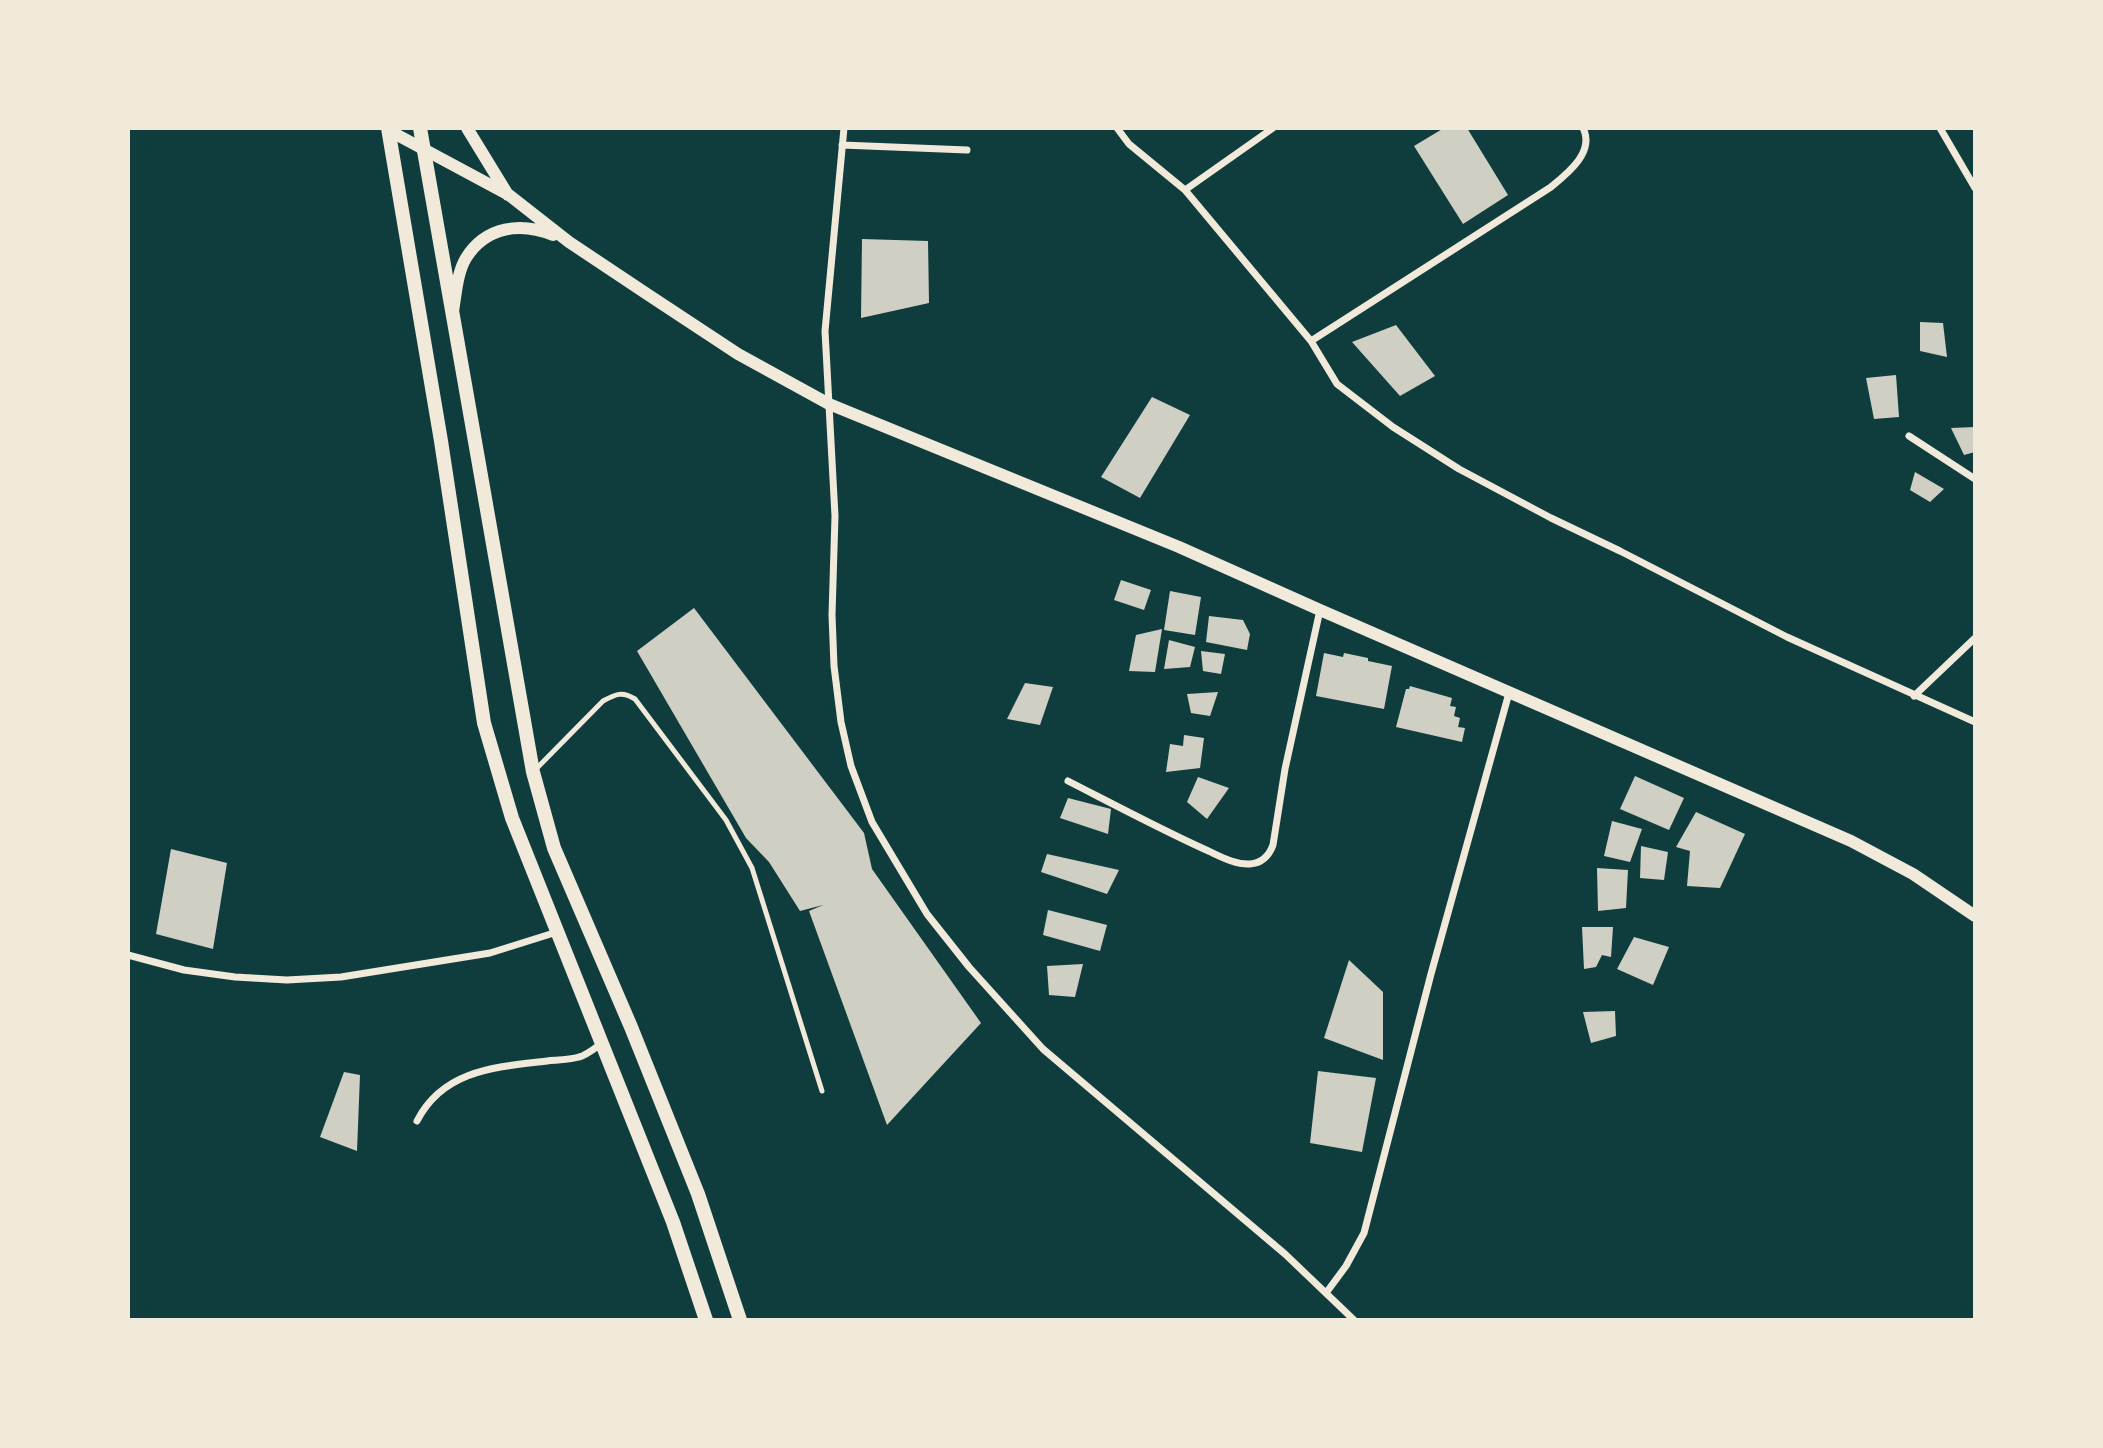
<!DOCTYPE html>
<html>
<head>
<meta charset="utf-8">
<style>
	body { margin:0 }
	#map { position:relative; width:2103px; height:1448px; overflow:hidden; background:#0f3d3e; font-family:"Noto Sans",sans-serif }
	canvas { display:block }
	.frame { position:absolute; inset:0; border:130px solid #f1e9da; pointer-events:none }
</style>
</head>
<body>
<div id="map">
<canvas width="2103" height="1448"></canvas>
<div class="frame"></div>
</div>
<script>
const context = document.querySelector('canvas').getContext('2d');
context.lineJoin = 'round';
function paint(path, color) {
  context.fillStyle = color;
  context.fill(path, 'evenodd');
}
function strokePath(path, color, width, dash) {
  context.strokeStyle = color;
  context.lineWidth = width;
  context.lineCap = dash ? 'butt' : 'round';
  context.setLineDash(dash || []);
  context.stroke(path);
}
paint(new Path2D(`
	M1444 128H1467L1508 195 1463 224 1414 146Z
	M862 239 928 241 929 303 861 318Z
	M1920 322 1943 323 1947 357 1920 351Z
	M1396 325 1435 376 1400 396 1352 342Z
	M1896 375 1899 417 1874 419 1866 378Z
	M1152 397 1190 415 1140 498 1101 477Z
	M1975 427V452L1964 455 1951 428Z
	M1915 472 1944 489 1930 502 1910 490Z
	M1121 580 1151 590 1144 610 1114 600Z
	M1170 591 1201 597 1195 635 1164 630Z
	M694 608 864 833 872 869 981 1023 887 1125 809 911 823 905 800 911 769 862 746 838 637 651Z
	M1209 616 1243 620 1250 634 1247 650 1206 642Z
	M1162 629 1155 672 1129 671 1136 635Z
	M1169 640 1195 647 1190 667 1164 669Z
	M1201 651 1225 654 1221 674 1203 671Z
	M1324 653 1343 657 1344 653 1368 658V661L1392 666 1384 709 1316 696Z
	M1025 683 1053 687 1040 725 1007 719Z
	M1410 686 1452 698 1450 706 1456 707 1454 716 1460 718 1458 727 1465 728 1462 742 1396 727 1406 689H1409Z
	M1218 692 1210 716 1191 713 1187 694Z
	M1184 735 1204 738 1200 768 1166 772 1170 744 1183 746Z
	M1635 776 1684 798 1669 830 1620 809Z
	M1198 777 1229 788 1207 819 1187 802Z
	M1068 798 1111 809 1108 834 1060 818Z
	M1696 812 1745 834 1720 888 1687 886 1690 851 1676 847Z
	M1612 821 1642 829 1630 862 1604 856Z
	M1641 846 1668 852 1664 880 1640 878Z
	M171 849 227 863 213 949 156 934Z
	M1047 854 1119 870 1107 894 1041 872Z
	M1597 868 1628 870 1626 908 1598 911Z
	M1048 910 1107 925 1100 951 1043 935Z
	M1582 927H1613L1611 957 1602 955 1596 967 1584 969Z
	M1634 937 1669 947 1653 985 1617 969Z
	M1349 960 1383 992V1060L1324 1038Z
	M1083 964 1075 997 1049 995 1047 966Z
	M1615 1011 1616 1036 1591 1043 1583 1012Z
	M1318 1071 1376 1078 1362 1152 1310 1143Z
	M344 1072 360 1075 357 1151 320 1137Z`), '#cfcfc3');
strokePath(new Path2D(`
	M535 770 603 701C616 694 622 691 635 699L726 820 752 868 822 1091`), '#f1e9da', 5);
strokePath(new Path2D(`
	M844 128 825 331 835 516 832 615 834 666 841 722 851 766 872 822 927 914 969 967 1043 1049 1285 1254 1354 1320
	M1117 128 1129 144 1185 190 1311 341 1337 384 1393 427 1459 469 1551 518 1620 551 1787 637 1975 722
	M1940 128 1975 188
	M842 145 967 150
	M1185 190 1273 128
	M1311 341 1551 187C1568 173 1595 152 1583 128
	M1909 436 1975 479
	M1914 696 1975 638
	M1068 781C1113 804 1158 828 1204 849 1218 855 1234 865 1250 864 1262 863 1269 856 1273 845L1285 769 1320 610
	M128 955 184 970 235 977 287 980 341 977 490 953 557 932
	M417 1121C443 1070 495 1067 547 1061 557 1060 569 1060 579 1057 587 1055 595 1048 602 1043
	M1326 1293 1346 1266 1364 1233 1431 974 1509 693`), '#f1e9da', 7);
strokePath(new Path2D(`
	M467 128 508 195
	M388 130 509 195 569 242 647 294 738 354 829 404 1179 547 1320 610 1851 841 1913 874 1975 916
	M453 311C456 294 457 273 466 258 486 226 521 222 553 235`), '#f1e9da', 12);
strokePath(new Path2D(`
	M388 128 441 441 484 723 512 818 673 1222 706 1320
	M420 128 533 772 554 848 631 1027 698 1194 740 1320`), '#f1e9da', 14);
</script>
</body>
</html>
